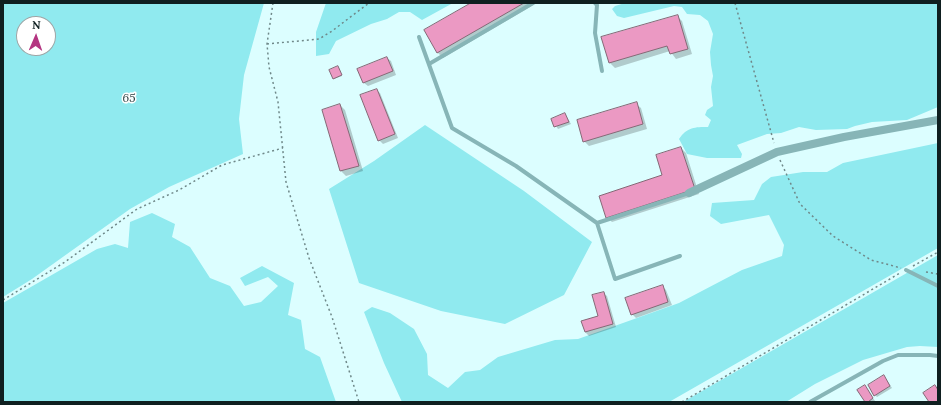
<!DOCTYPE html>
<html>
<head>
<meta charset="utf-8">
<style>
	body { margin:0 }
	#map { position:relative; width:941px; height:405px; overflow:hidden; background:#dcfeff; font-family:Lora,serif }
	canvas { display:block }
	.frame { position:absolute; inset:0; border:4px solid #0f1f20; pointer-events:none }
	.north { position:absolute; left:16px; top:16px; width:40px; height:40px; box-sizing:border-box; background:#fff; border:1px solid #9fa5a6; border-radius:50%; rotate:2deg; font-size:11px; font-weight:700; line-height:16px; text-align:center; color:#0f1f20 }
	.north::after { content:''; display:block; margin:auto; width:14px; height:18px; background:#b43581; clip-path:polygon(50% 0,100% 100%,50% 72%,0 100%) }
</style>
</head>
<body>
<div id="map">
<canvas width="941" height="405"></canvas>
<div class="frame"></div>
<div class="north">N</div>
</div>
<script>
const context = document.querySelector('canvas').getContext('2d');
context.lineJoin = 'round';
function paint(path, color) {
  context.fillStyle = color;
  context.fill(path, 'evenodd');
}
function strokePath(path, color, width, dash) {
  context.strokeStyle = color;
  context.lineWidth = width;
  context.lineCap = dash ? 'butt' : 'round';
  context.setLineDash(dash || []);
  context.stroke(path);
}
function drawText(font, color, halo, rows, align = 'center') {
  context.font = font + ' Lora,serif';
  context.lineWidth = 3;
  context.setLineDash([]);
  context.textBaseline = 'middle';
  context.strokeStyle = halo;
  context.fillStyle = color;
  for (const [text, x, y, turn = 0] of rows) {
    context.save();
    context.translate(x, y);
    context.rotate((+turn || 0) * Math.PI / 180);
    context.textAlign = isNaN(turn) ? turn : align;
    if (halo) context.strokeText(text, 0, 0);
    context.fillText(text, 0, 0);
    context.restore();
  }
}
paint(new Path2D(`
	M3 3H264L244 75 239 119 243 154 169 187 130 209 32 279 3 297ZM24 24H48V48H24Z
	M326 3H453L422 20 410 12H399L387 19 371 24 336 41 329 54 316 56V32Z
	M625 3H938V107L907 120 872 122 855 126 847 129 816 130 799 127 781 133 767 134 737 145 742 154 741 158H707L687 154 679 139C687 127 695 127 708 127L711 120 705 115 707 110 713 106 711 87 713 76 711 65 710 52 713 34 708 21 700 15 687 14 682 7 674 6 624 18 617 16 612 9 615 6Z
	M425 125 524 191 592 242 564 295 505 324 441 311 359 283 329 189 374 161Z
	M938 143V248L669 402H402L384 363 364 312 372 307 390 313 414 329 427 354 428 375 448 388 465 372 480 370 498 357 555 340 578 339 623 323 679 303 742 270 782 256 784 245 769 215 721 224 710 216 712 203 754 200 762 184 771 177 803 172H827L843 163Z
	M152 213 175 224 172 237 190 247 210 278 230 286 244 306 261 302 278 286 268 277 245 286 240 278 262 266 294 283 288 315 301 320 305 349 320 357 336 402H3V303L97 249 115 244 128 248 130 222Z
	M938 255V347L920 346 907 347 863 360 815 384 786 402H683Z`), '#90eaef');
paint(new Path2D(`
	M473 3H537L443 58 438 53 425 30Z
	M677 16 682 21 692 54 676 59 670 51 615 68 610 63Z
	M387 58 391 61 396 75 368 86 364 83Z
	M339 68 342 76 334 79H333Z
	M376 90 380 93 398 138 383 144 379 140Z
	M636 104 641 108 647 129 589 146 584 141Z
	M340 105 345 110 363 171 346 176 341 171 323 110Z
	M565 114 571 124 558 129 552 119Z
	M681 148 686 153 699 194 612 222 607 217 663 175Z
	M662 286 666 290 672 305 636 318 632 314Z
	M603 293 607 296 616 327 589 336 585 332 599 317Z
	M886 379 892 388 877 397 875 395Z
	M867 389 875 401 873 402H866Z`), '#0003');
const building = new Path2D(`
	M471 3H524L437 53 424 30Z
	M678 15 688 49 670 54 667 46 609 63 601 37Z
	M387 57 393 71 363 83 357 69Z
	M338 66 342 75 333 79 329 70Z
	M377 89 395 134 378 141 360 95Z
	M637 102 643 124 583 142 577 120Z
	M340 104 359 166 340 171 322 110Z
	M565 113 569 122 554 127 551 119Z
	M681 147 695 189 606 218 599 196 662 175 656 155Z
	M663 285 668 302 631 315 625 298Z
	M604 292 613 324 585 332 581 321 598 316 592 295Z
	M884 375 890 386 874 396 868 385Z
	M865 385 873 398 868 402H865L857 390Z
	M935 385 938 390V402H929L923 393Z`);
paint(building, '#eb99c3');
strokePath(building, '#856876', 1);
strokePath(new Path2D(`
	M273 3 267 44 268 55 269 67 278 102 286 182 309 258 332 317 359 402
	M735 3 774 143
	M267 44 319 39 332 31 369 3
	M780 160 800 204 833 236 871 260 901 268
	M913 266 938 252
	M926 272 938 274
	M3 300 65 262 137 209 179 190 222 165 283 148
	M682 402 900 273`), '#6f8889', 1.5, [2, 3]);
strokePath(new Path2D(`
	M595 3 597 5 595 33 602 71
	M419 37 452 128 516 166 597 223 615 279 680 256
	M429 64 533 3
	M597 223 689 193
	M906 270 938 286
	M810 402 883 361 898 355H930L938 356`), '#87b5b7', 4);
strokePath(new Path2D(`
	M689 193 777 152 844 137 938 120`), '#87b5b7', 8);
drawText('italic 12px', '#1d3335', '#fff', [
	["65",129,99]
]);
</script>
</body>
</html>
